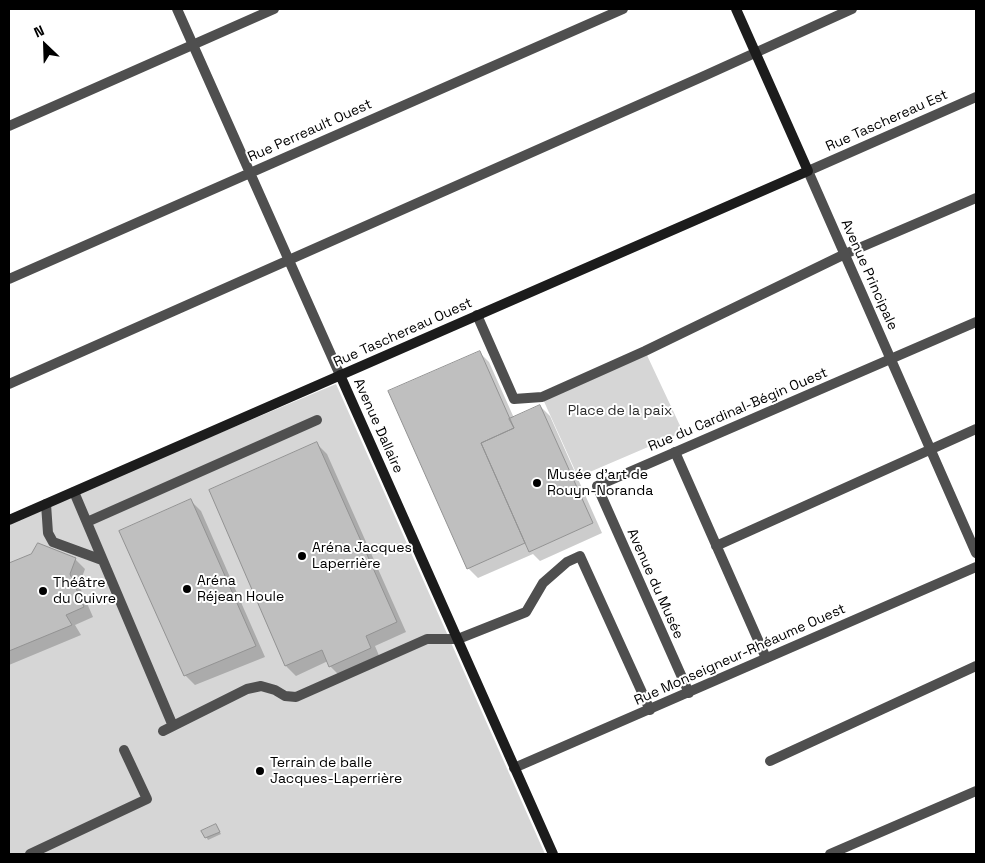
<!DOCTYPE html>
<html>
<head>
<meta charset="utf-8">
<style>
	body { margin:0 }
	#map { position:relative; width:985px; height:863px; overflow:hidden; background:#fff; font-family:"Space Grotesk",sans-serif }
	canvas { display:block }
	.frame { position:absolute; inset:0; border:10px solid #000; pointer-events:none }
	.north { position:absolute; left:20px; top:20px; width:50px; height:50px; -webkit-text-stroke:4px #fff; paint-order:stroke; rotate:336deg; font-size:14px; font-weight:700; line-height:20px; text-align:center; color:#000 }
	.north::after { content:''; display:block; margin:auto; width:18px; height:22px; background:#000; clip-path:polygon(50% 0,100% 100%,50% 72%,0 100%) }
</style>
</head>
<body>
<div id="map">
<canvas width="985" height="863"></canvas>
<div class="frame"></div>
<div class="north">N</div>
</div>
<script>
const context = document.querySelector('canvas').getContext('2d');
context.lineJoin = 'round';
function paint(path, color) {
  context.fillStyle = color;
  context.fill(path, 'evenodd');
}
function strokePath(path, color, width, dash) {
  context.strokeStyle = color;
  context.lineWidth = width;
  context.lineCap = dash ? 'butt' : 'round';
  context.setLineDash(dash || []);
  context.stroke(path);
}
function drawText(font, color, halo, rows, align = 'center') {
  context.font = font + ' "Space Grotesk",sans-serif';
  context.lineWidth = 4;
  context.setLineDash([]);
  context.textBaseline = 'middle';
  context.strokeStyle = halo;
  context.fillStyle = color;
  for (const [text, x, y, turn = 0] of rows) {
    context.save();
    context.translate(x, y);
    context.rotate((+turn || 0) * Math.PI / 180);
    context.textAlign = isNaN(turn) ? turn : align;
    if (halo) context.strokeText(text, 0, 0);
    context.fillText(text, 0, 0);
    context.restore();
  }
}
paint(new Path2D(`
	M645 351 683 432 578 477 542 397Z
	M336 384 545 854H9V522Z`), '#d6d6d6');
paint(new Path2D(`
	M479 352 489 362 514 418 540 406 550 416 602 533 540 561 533 554 478 578 468 568Z
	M317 444 327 454 406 632 375 646 380 658 340 676 330 666 328 661 296 676 286 666 210 491Z
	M191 501 201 511 265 657 195 685 185 675Z
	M32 555 75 559 85 569 79 585 93 617 75 625 81 635 9 665V564Z
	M216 825 221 834 208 840 203 831Z`), '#0003');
const building = new Path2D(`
	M480 351 514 428 481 443 525 543 467 569 388 391Z
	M540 405 593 523 529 552 481 443 514 428 509 419Z
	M317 442 397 622 366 636 371 648 329 667 322 650 285 666 209 490Z
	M191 499 256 646 184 676 119 531Z
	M38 543 76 558 70 574 84 607 66 615 72 625 9 651V563L31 554Z
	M216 824 220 832 205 838 201 831Z`);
paint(building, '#bfbfbf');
strokePath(building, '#939393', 1);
strokePath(new Path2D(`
	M9 126 274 9
	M477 315 514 399 542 397 645 351 845 254 976 198
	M9 384 704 76 852 9
	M675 452 766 658
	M74 492 173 726
	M46 504 48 533 53 542 102 560
	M87 522 317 420
	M716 546 976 429
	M163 731 247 689 261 686 275 690 285 696 296 697 427 639H458L526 612 543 583 567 562 580 556 650 710
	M770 761 976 666
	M30 854 147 799 124 750`), '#4f4f4f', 10);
strokePath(new Path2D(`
	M177 9 340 375
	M976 97 808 171 976 553
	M9 279 623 9
	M689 693 597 486 976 322
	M514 768 976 567
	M830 854 976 791`), '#4f4f4f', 10);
strokePath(new Path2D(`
	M340 375 553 854
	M9 520 808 171 736 9`), '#1c1c1c', 10);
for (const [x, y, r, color] of [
	[537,483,5,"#000"],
	[302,556,5,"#000"],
	[187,589,5,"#000"],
	[43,591,5,"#000"],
	[260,771,5,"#000"]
]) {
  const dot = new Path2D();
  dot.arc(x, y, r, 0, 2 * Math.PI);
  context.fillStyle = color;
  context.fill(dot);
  strokePath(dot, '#fff', 2);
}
drawText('14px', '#000', '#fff', [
	["Rue Taschereau Est",887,121,-24],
	["Rue Perreault Ouest",310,131,-24],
	["Avenue Principale",869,275,66],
	["Rue Taschereau Ouest",403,333,-24],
	["Rue du Cardinal-Bégin Ouest",738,410,-23],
	["Avenue Dallaire",378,426,66],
	["Avenue du Musée",655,584,66],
	["Rue Monseigneur-Rhéaume Ouest",740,655,-24]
]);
drawText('14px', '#2d2d2d', '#fff', [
	["Place de la paix",620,411]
]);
drawText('14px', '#000', '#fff', [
	["Musée d'art de",547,475],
	["Rouyn-Noranda",547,491],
	["Aréna Jacques",312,548],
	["Laperrière",312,564],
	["Aréna",197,581],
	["Réjean Houle",197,597],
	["Théâtre",53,583],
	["du Cuivre",53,599],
	["Terrain de balle",270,763],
	["Jacques-Laperrière",270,779]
], 'left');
</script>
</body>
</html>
